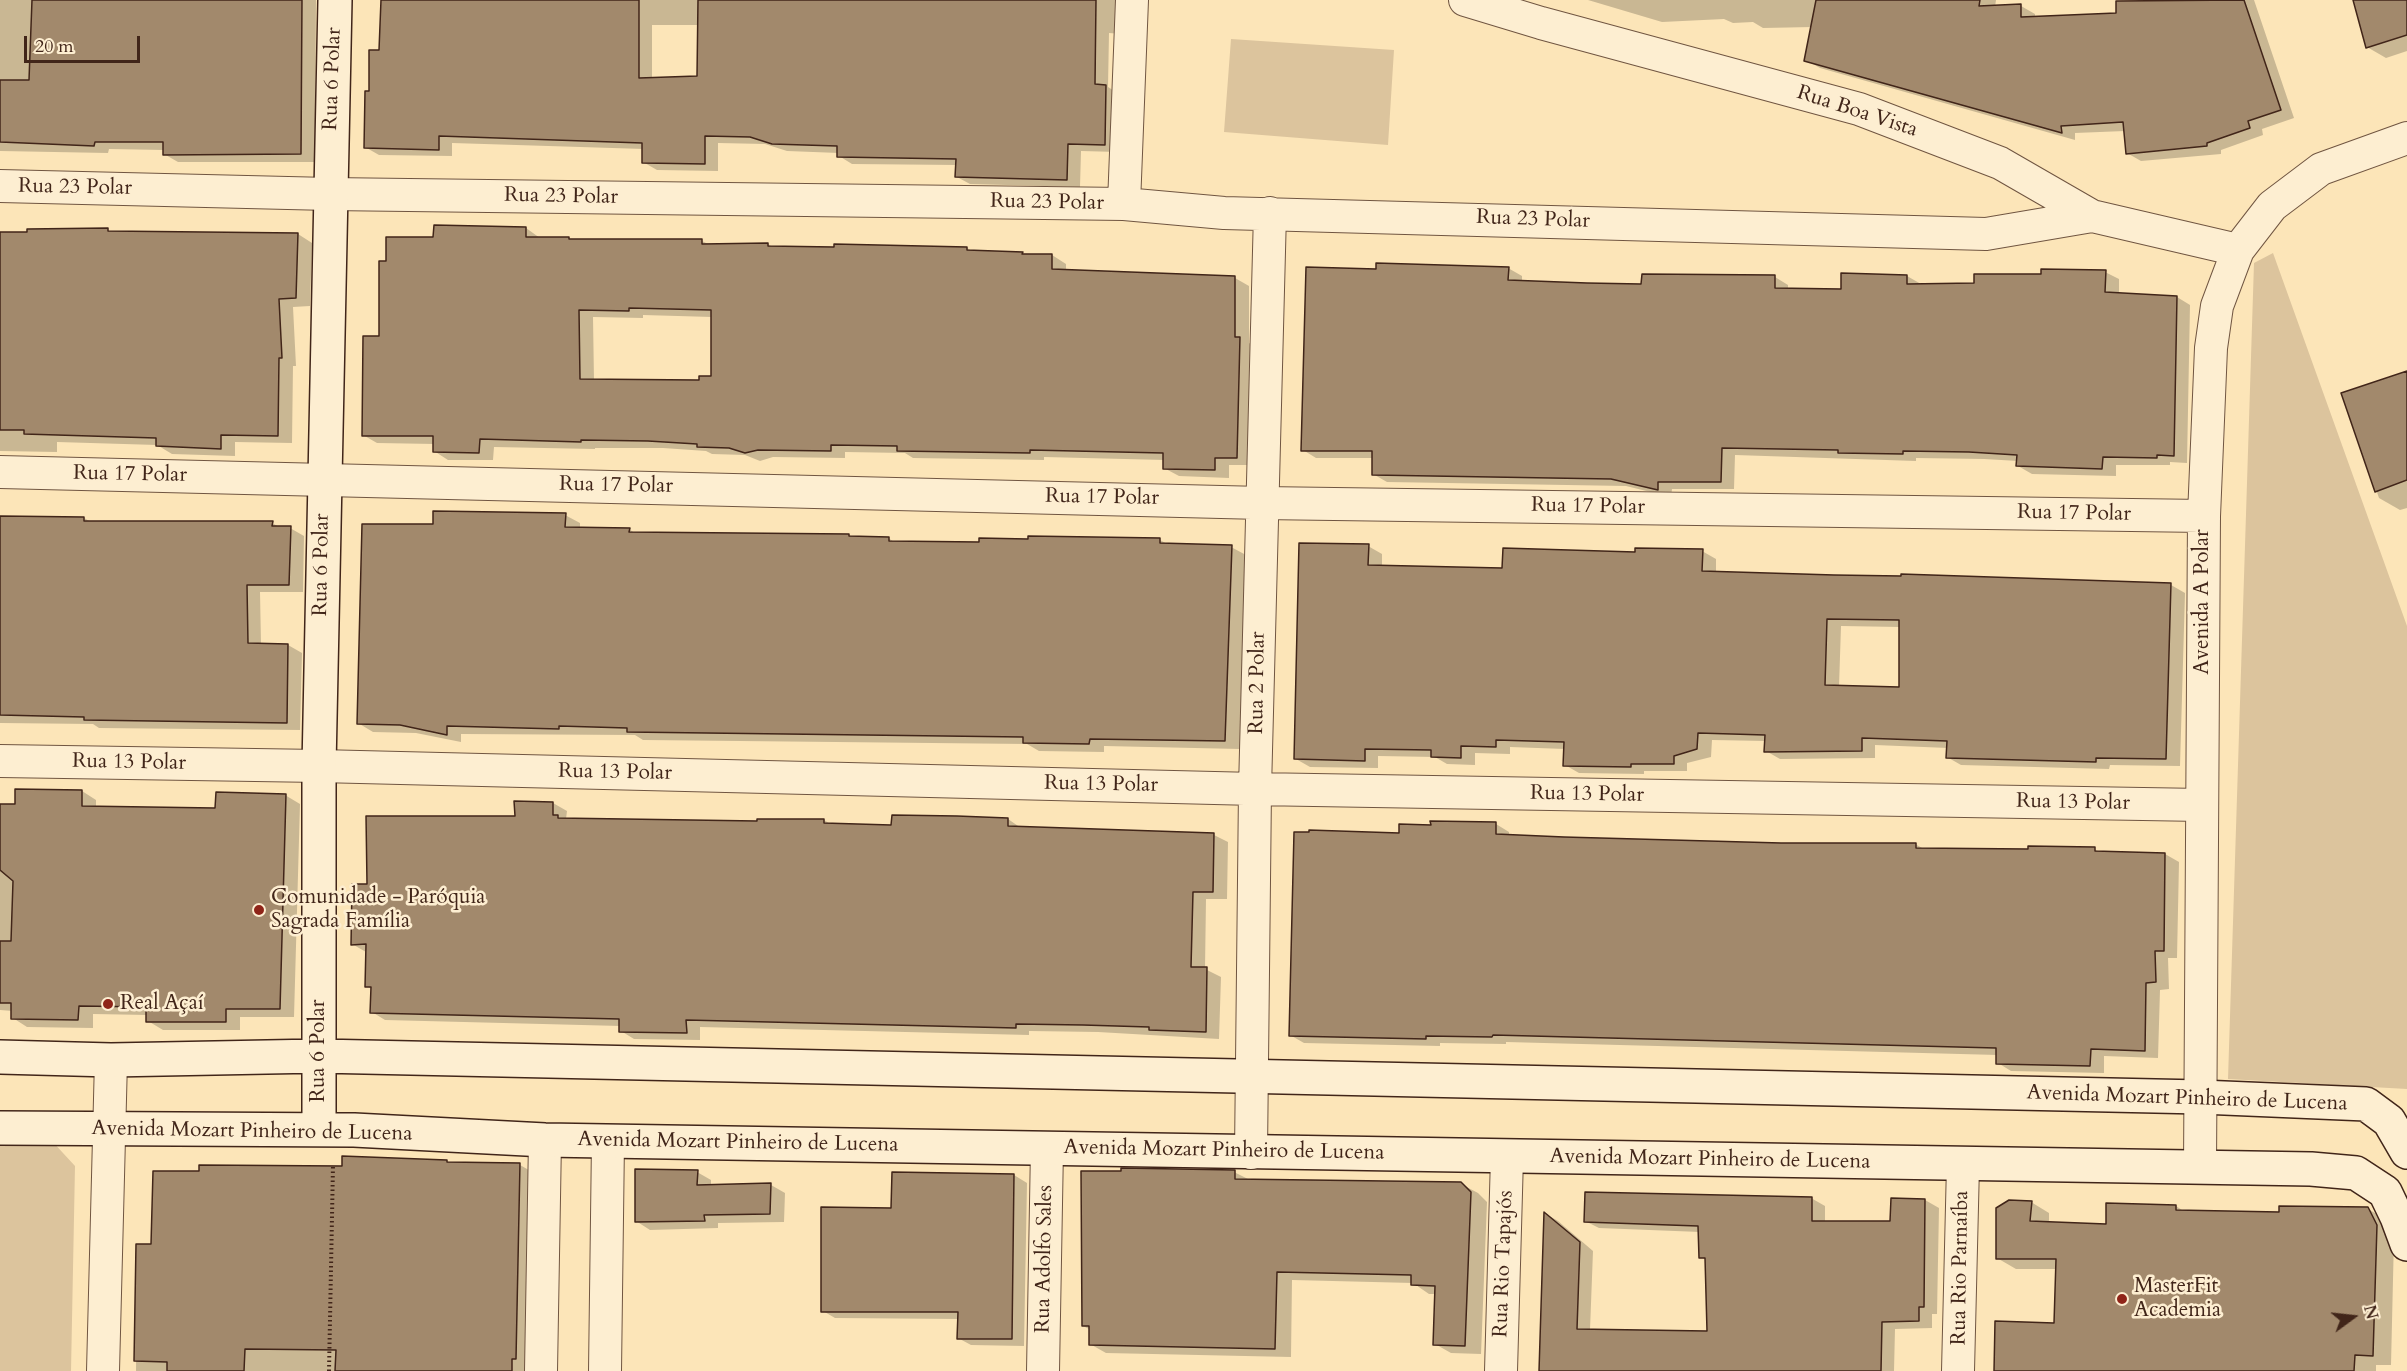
<!DOCTYPE html>
<html>
<head>
<meta charset="utf-8">
<style>
	body { margin:0 }
	#map { position:relative; width:2407px; height:1371px; overflow:hidden; background:#fce5b8; font-family:Cardo,serif }
	canvas { display:block }
	.north { position:absolute; left:2323px; top:1287px; width:60px; height:60px; -webkit-text-stroke:4px #fdeed1; paint-order:stroke; rotate:75deg; font-size:16px; font-weight:700; line-height:24px; text-align:center; color:#412519 }
	.north::after { content:''; display:block; margin:auto; width:21px; height:27px; background:#412519; clip-path:polygon(50% 0,100% 100%,50% 72%,0 100%) }
	.scale { position:absolute; left:24px; top:36px; width:116px; height:27px; box-sizing:border-box; border:3px solid #412519; border-top:0; padding-left:8px; font-size:18px; line-height:21px; white-space:nowrap; color:#412519; -webkit-text-stroke:4px #fdeed1; paint-order:stroke }
</style>
</head>
<body>
<div id="map">
<canvas width="2407" height="1371"></canvas>
<div class="north">N</div>
<div class="scale">20 m</div>
</div>
<script>
const context = document.querySelector('canvas').getContext('2d');
context.lineJoin = 'round';
function paint(path, color) {
  context.fillStyle = color;
  context.fill(path, 'evenodd');
}
function strokePath(path, color, width, dash) {
  context.strokeStyle = color;
  context.lineWidth = width;
  context.lineCap = dash ? 'butt' : 'round';
  context.setLineDash(dash || []);
  context.stroke(path);
}
function drawText(font, color, halo, rows, align = 'center') {
  context.font = font + ' Cardo,serif';
  context.lineWidth = 5;
  context.setLineDash([]);
  context.textBaseline = 'middle';
  context.strokeStyle = halo;
  context.fillStyle = color;
  for (const [text, x, y, turn = 0] of rows) {
    context.save();
    context.translate(x, y);
    context.rotate((+turn || 0) * Math.PI / 180);
    context.textAlign = isNaN(turn) ? turn : align;
    if (halo) context.strokeText(text, 0, 0);
    context.fillText(text, 0, 0);
    context.restore();
  }
}
paint(new Path2D(`
	M1231 39 1394 50 1388 145 1224 132Z
	M2273 253 2407 626V1089L2228 1079 2254 263Z
	M0 1139 51 1140 75 1166 71 1371H0Z`), '#dcc49d');
paint(new Path2D(`
	M0 0H316L315 162H178L164 154V150L109 149 108 153 0 151Z
	M382 0H1121V34L1109 33 1108 87 1119 94 1118 152 1081 151 1080 187 970 184 957 177V165L852 164 839 156V153L787 151 765 144 718 143V171L657 170 643 162 644 149 452 143V156L379 155 365 147 370 93 380 52ZM652 25H699V78L652 79Z
	M1588 0H1996L1995 7 2021 6 2035 14V18L2118 15 2138 0H2254L2294 118 2262 129 2263 135 2221 150V154L2141 161 2127 153 2125 131 2075 133V140L1820 68 1806 60 1813 27 1763 28 1753 22 1733 23 1724 19 1662 22Z
	M2355 0H2407V51L2386 58 2367 47Z
	M435 227 526 228 540 238 569 239 573 241H702L710 245 768 244 774 248H967L972 251 1052 255 1066 264V271L1235 278 1249 286V343L1254 346 1251 465H1229V478L1179 476 1164 468 1165 460 1044 457V460L913 458 905 453 845 452V458L773 457 760 461 745 455 712 454 706 451 663 448H595V449L494 447 493 460H448L434 451 435 444 377 443 363 435 380 338 388 263 435 239ZM643 315 712 317 713 378 701 381H594L593 317 643 318Z
	M107 230 112 232 298 234 312 243 310 306 293 307 296 366H293L292 443 235 442V456L172 454 157 445 57 442V452L0 451V233Z
	M1508 268 1522 276V282L1643 286 1775 277 1788 285V289L1842 291 1907 276 1921 284 1976 285 2042 276 2105 272 2119 279V294L2177 297 2190 305 2187 463 2170 462V465H2116V476L2032 474 2018 466V461L1984 459 1916 458V461L1735 455 1734 489H1672L1671 497 1626 486 1387 482 1373 474 1374 458H1316L1303 450 1378 271Z
	M2407 372V508L2400 510 2379 498 2343 394Z
	M565 515 580 523V529H629L636 534 849 535 853 537 888 538 896 543 1160 540 1169 545 1231 547 1246 555 1240 749 1104 746V752L1039 751 1027 744 643 740 635 735 461 734V742L416 733 373 732 358 723 434 525Z
	M0 517 84 518 91 522 272 523 281 528H290L304 536 303 592H260L261 645H288L302 653 300 730 99 728 93 724 0 723Z
	M1368 546 1382 554V567L1504 570 1637 554 1702 551 1716 559V573L2171 585 2185 593 2180 766 2110 765 2109 769 1961 765 1947 757 1948 748 1875 745V758L1780 759 1766 751V741L1712 740 1711 757 1687 763V771H1644V774L1579 773 1565 765V749L1510 747V754L1475 753V765L1447 764 1435 757 1378 756V768L1310 767 1296 759ZM1841 626 1900 627V689L1839 687Z
	M82 791 96 800V807L217 809 285 795 300 804 294 1017H240V1030H163L148 1021V1015L93 1014V1028L27 1027 13 1018V1011L0 1010V806H16Z
	M553 803 567 811 566 819 758 822 824 820 832 825 893 826 1008 819 1021 828 1214 835 1228 842 1227 899H1206L1205 969 1221 977 1219 1039 1098 1032 1029 1031V1035L700 1027V1040L634 1039 621 1031V1026L385 1020 372 1012 373 990 367 986 366 952 352 944 369 885 516 817Z
	M1496 824 1509 832V836L1781 845 1915 844 1924 849 2029 851 2094 849 2102 853 2165 854 2179 862 2177 958H2168L2169 989 2160 990 2158 1058 2104 1056V1073L2011 1071 1998 1063V1055L1506 1042V1044L1440 1043V1046L1304 1043 1290 1035 1400 835 1433 826Z
	M447 1161 452 1164 520 1165 534 1173 526 1371H136L137 1245H152L343 1168Z
	M697 1172 711 1180V1186L771 1185 785 1193 784 1222 718 1223V1228L650 1230 636 1221Z
	M1234 1172 1250 1180 1461 1184 1478 1193 1487 1202 1481 1354 1451 1353 1435 1344 1436 1294H1429L1413 1283 1292 1280 1291 1357 1106 1353 1090 1344 1091 1330 1083 1326Z
	M1014 1175 1027 1183 1024 1346 971 1345 958 1338 959 1319 835 1318 823 1311 892 1210Z
	M1811 1198 1825 1206V1222H1892V1200H1925L1939 1208 1937 1314H1932V1328L1895 1329 1894 1371H1541L1546 1214 1558 1221 1593 1251 1590 1330 1708 1332 1707 1260 1701 1257 1700 1232 1599 1228 1585 1221Z
	M2031 1202 2049 1213V1223L2108 1226 2176 1206 2185 1212 2281 1214 2368 1209 2387 1220 2394 1237 2391 1365H2376V1371H1995L2056 1324 2058 1269H2016L1997 1258Z`), '#0003');
const building = new Path2D(`
	M32 0H302L301 154 163 155V142H95L94 146 0 142V80H29Z
	M381 0H639V78L697 76 698 0H1096L1095 84 1106 85 1105 145 1068 144 1067 180 955 177 956 159 837 157V146L772 144 750 137 705 136V164L642 163V143L439 136V150L364 148 365 91H369V50H379Z
	M1816 0H1980L1979 6 2021 4V17L2116 13V1L2244 0 2281 110 2248 121 2250 128 2207 143V146L2126 154 2123 122 2061 126 2062 133 1804 61Z
	M2353 0H2407V35L2366 48Z
	M434 225 526 227V237H569V239H702V244L768 243V246L834 247V244L967 247V250L1023 252 1022 254H1052V269L1235 276V337H1240L1237 458H1215V470L1163 469V453L1030 450V453L897 451V446L831 445V451L758 450 745 453 729 448 697 447V444L648 441 581 440V442L480 439 479 453 433 452V436H362L363 336H379V261H386V237H433ZM629 308 711 310V376H699V380L580 379 579 310 629 311Z
	M108 228V231L298 233 296 298 279 299 282 358H279L278 436 221 435V449L156 446V438L24 434V430H0V232H27V229Z
	M1376 263 1509 267 1508 280 1587 283 1641 284 1642 274 1775 275V288L1841 289V273L1907 275V284L1974 283V274H2041V269L2106 270 2105 292 2177 296 2174 456 2157 455V458L2103 457 2102 469 2016 466 2017 455 1969 452 1903 451V454L1838 453V450L1722 448 1721 482H1658V490L1611 479 1372 475V451H1301L1306 267 1376 269Z
	M2407 371V480L2375 492 2341 393Z
	M433 511 566 513 565 527 630 528 629 532 849 534V536L889 537V541L979 542V538L1028 539V536L1160 538V543L1232 545 1225 741 1090 739 1089 744 1023 743V737L627 732V728L559 726V729L447 726V735L400 725 357 724 362 524H433Z
	M0 516 84 517V521H273L272 526H291L289 585H247L248 643 288 644 287 723 84 720V717L0 715Z
	M1299 543 1369 544 1368 565 1502 568 1503 548 1635 552V548L1703 549 1702 571 1834 575 1901 576V574L2171 583 2166 759 2096 758V762L1946 758 1947 741 1862 738V751L1764 752 1765 735 1698 733 1697 749 1674 756V764H1631V767L1563 766 1564 742 1496 740V747L1461 746V758L1431 757V750L1365 749V761L1294 759ZM1827 619 1899 620V687L1825 685Z
	M15 789 82 790V806L215 808 216 792 286 794 280 1009H226V1022H146V1007L79 1006 78 1020 11 1019V1003H0V941H11L13 881 0 870V804H15Z
	M514 801 553 802V815H558V818L757 821V819H824V823L891 825 892 815 957 816 1008 818V826L1214 833 1213 892H1193L1191 967H1207L1206 1032 1149 1030V1027L1083 1025 1016 1024V1028L686 1020 687 1033 619 1032V1019L370 1013 371 987H365L366 944 351 945 352 884H367L366 816H515Z
	M1430 821 1496 822V834L1564 837 1781 843H1916V848L2028 849V846L2095 847V851L2165 853 2164 951H2155L2156 982 2146 983 2145 1051 2091 1049 2090 1066 1996 1064V1048L1493 1035 1492 1037 1426 1036V1039L1289 1036 1294 832H1309V830L1399 833V824L1431 825Z
	M342 1156 447 1160V1162L520 1163 516 1359H512V1371H335L336 1350 245 1349 244 1371H167V1362L134 1361 136 1244H151L153 1171H199V1165L342 1166Z
	M1121 1168 1235 1170V1179L1461 1182 1471 1192 1465 1346 1433 1345 1435 1286 1411 1285V1275L1277 1272 1275 1349 1089 1345V1326H1082L1081 1171H1121Z
	M635 1169 698 1170 697 1185 771 1183 770 1214 704 1215 705 1221 635 1222Z
	M892 1172 1014 1174 1012 1339H957L958 1312H821V1207L891 1208Z
	M1585 1192 1812 1197V1221H1890L1891 1198 1925 1199 1924 1307H1919V1321L1882 1322 1881 1371H1539L1544 1212 1580 1242 1577 1329 1707 1331 1705 1258H1699L1698 1226 1584 1222Z
	M2009 1200 2032 1201 2030 1221 2106 1224V1203L2176 1205V1210L2279 1212V1206L2368 1207 2377 1225 2373 1356 2355 1355 2354 1371H1994L1995 1321 2054 1323 2056 1259H1996V1208Z`);
paint(building, '#a2896c');
strokePath(building, '#412519', 1.5);
const street = new Path2D(`
	M1465 0 1541 23 1859 109 2000 163 2092 216 2238 250
	M0 186 329 194 1124 204 1224 213 1986 234 2092 216
	M1124 204 1132 0
	M0 472 1262 503 2204 516
	M0 761 319 766 1255 789 2202 805
	M1251 1153 1255 789 1270 213
	M2200 1166 2204 516 2211 348 2217 306 2238 250 2272 206 2321 169 2407 138
	M103 1371 111 1060
	M541 1371 545 1140
	M605 1371 608 1141
	M1043 1371 1047 1148
	M1501 1371 1507 1157
	M1958 1371 1963 1165`);
const secondary = new Path2D(`
	M0 1057 111 1060 319 1056 2201 1097 2366 1104 2389 1121 2407 1152
	M0 1128 354 1130 545 1140 2311 1169 2356 1173 2385 1192 2397 1217 2407 1244
	M319 1130V766L335 0`);
strokePath(street, '#705541', 34);
strokePath(secondary, '#412519', 36);
strokePath(new Path2D(`
	M329 1371 333 1165`), '#412519', 4, [1.5, 3]);
strokePath(street, '#fdeed1', 32);
strokePath(secondary, '#fdeed1', 33);
for (const [x, y, r, color] of [
	[259,910,6,"#8f2418"],
	[108,1004,6,"#8f2418"],
	[2122,1299,6,"#8f2418"]
]) {
  const dot = new Path2D();
  dot.arc(x, y, r, 0, 2 * Math.PI);
  context.fillStyle = color;
  context.fill(dot);
  strokePath(dot, '#fdeed1', 2);
}
drawText('21px', '#412519', '#fdeed1', [
	["Rua 6 Polar",333,79,-88],
	["Rua Boa Vista",1857,112,18],
	["Rua 23 Polar",75,188,1],
	["Rua 23 Polar",561,197,1],
	["Rua 23 Polar",1047,203,1],
	["Rua 23 Polar",1533,220,2],
	["Rua 17 Polar",130,475,1],
	["Rua 17 Polar",616,486,1],
	["Rua 17 Polar",1102,498,1],
	["Rua 17 Polar",1588,507,1],
	["Rua 17 Polar",2074,514,1],
	["Rua 6 Polar",322,565,-89],
	["Avenida A Polar",2203,602,-90],
	["Rua 2 Polar",1258,683,-89],
	["Rua 13 Polar",129,763,1],
	["Rua 13 Polar",615,773,1],
	["Rua 13 Polar",1101,785,1],
	["Rua 13 Polar",1587,795,1],
	["Rua 13 Polar",2073,803,1],
	["Rua 6 Polar",319,1051,-90],
	["Avenida Mozart Pinheiro de Lucena",2187,1099,2],
	["Avenida Mozart Pinheiro de Lucena",252,1132,1],
	["Avenida Mozart Pinheiro de Lucena",738,1143,1],
	["Avenida Mozart Pinheiro de Lucena",1224,1151,1],
	["Avenida Mozart Pinheiro de Lucena",1710,1160,1],
	["Rua Adolfo Sales",1045,1259,-89],
	["Rua Rio Tapajós",1504,1264,-88],
	["Rua Rio Parnaíba",1961,1268,-89]
]);
drawText('21px', '#412519', '#fdeed1', [
	["Comunidade - Paróquia",271,898],
	["Sagrada Família",271,922],
	["Real Açaí",120,1004],
	["MasterFit",2134,1287],
	["Academia",2134,1311]
], 'left');
</script>
</body>
</html>
